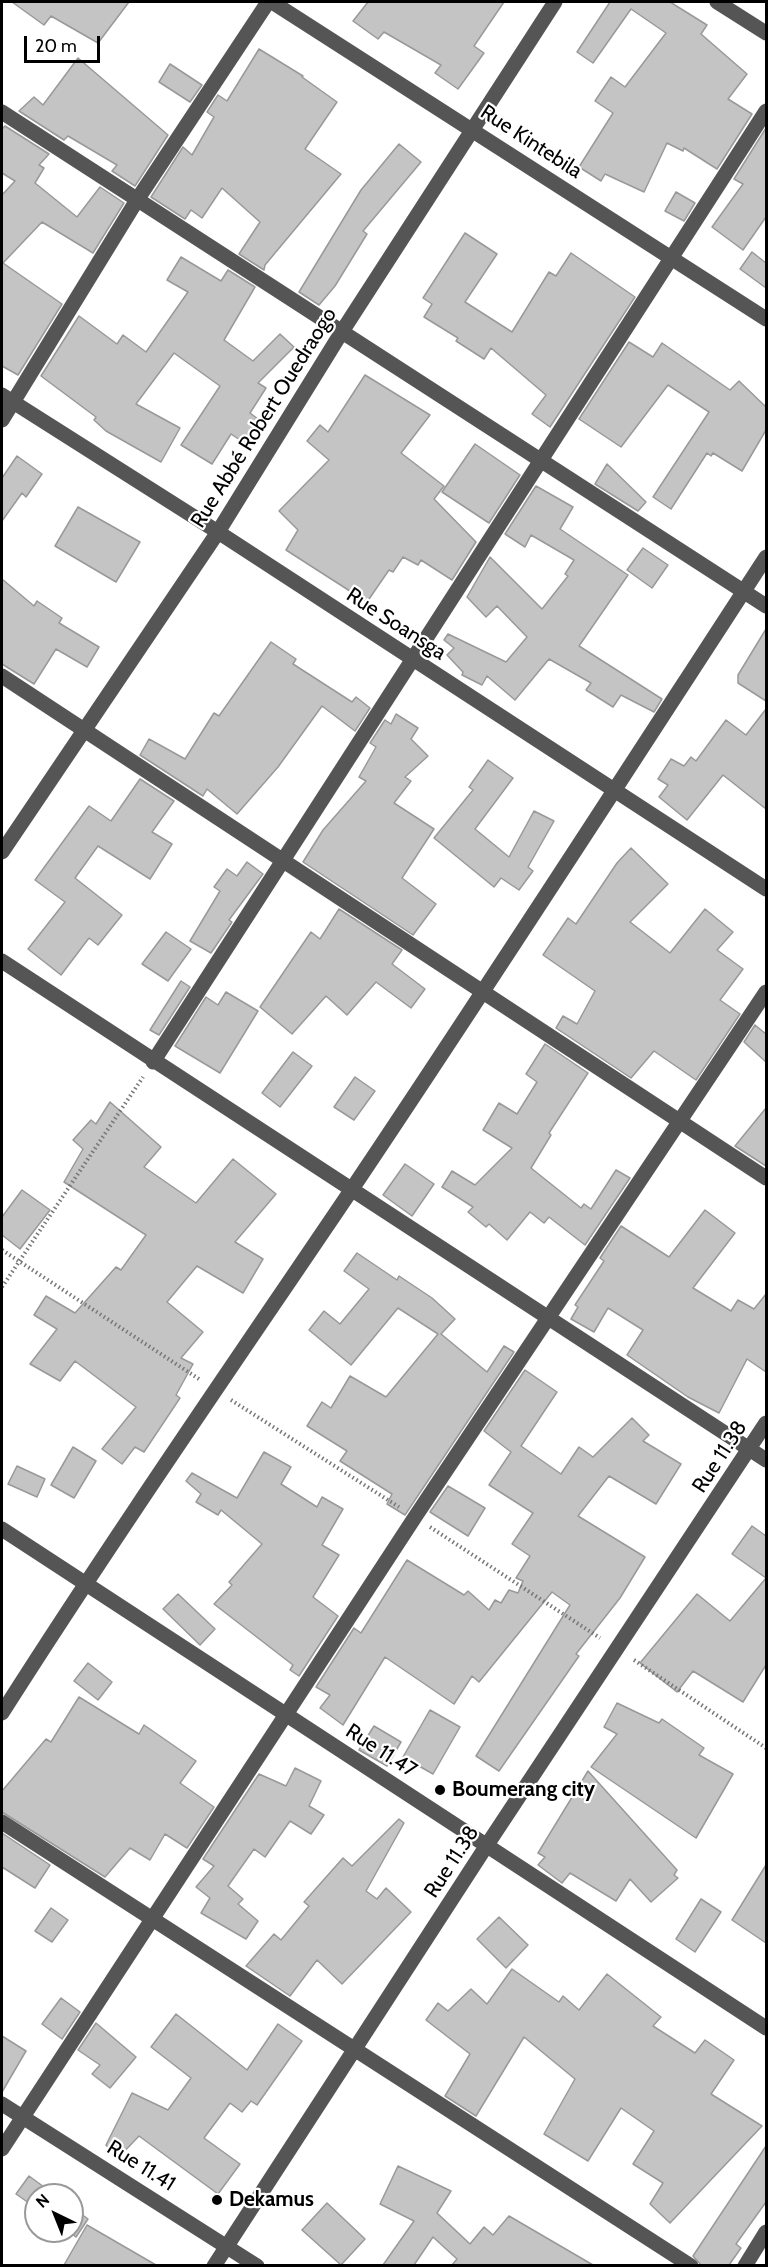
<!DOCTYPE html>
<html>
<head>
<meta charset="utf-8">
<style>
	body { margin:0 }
	#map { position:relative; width:768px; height:2267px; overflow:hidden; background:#fff; font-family:Cabin,sans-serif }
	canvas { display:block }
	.frame { position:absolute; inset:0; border:3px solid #000; pointer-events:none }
	.north { position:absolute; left:24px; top:2183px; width:60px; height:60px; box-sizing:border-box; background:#fff; border:2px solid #999; border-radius:50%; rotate:317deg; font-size:16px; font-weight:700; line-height:24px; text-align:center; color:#000 }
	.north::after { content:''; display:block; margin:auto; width:21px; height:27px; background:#000; clip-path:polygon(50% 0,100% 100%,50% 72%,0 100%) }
	.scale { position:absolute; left:24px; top:36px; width:76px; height:27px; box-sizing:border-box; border:3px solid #000; border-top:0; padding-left:8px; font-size:18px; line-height:21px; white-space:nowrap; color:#000; -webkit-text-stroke:4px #fff; paint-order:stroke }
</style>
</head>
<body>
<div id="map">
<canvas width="768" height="2267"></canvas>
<div class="frame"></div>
<div class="north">N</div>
<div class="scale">20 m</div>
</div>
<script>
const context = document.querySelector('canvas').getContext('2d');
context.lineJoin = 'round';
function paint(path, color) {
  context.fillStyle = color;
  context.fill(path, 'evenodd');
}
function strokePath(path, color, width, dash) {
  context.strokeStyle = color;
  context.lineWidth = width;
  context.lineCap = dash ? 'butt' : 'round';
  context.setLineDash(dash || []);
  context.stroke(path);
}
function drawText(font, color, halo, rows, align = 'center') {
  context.font = font + ' Cabin,sans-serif';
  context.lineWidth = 4.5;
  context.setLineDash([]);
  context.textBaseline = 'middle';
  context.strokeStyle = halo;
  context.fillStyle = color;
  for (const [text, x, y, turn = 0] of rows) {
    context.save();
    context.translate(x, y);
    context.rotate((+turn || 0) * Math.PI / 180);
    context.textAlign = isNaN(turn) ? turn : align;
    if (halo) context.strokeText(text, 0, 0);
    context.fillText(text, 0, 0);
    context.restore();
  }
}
const building = new Path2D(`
	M12 2H129L98 43 51 16 44 25Z
	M368 2H504L474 46 484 53 458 89 435 73 441 65 384 32 378 39 353 21Z
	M610 2H670L707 25 701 34 747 74 728 99 752 114 717 169 684 148 683 151 667 143 644 192 605 174 601 181 579 167 613 113 595 101 611 77 625 87 666 33 631 9 593 63 577 52Z
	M259 49 303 76 302 77 337 102 305 149 341 174 265 265 264 270 239 254 260 222 222 188 202 218 191 210 185 219 151 197 183 147 192 155 214 117 207 112 218 95 227 101Z
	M78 58 168 135 135 186 112 171 117 165 68 136 64 140 19 111 34 97 43 105Z
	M170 64 202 85 190 102 159 82Z
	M5 126 49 154 39 165 44 168 35 183 77 217 100 187 124 203 93 253 42 222 3 263 62 304 18 375 2 366V195L15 181 2 173V129Z
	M766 128V217L743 250 712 227 743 184 734 179Z
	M399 144 421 162 363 231 367 234 335 286 319 305 299 292 361 190Z
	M676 192 695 203 684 221 665 211Z
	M465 233 497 254 465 302 512 332 549 272 556 276 571 253 635 297 550 427 532 414 546 395 491 348 484 359 456 341 458 338 424 317 432 304 423 298Z
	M752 252 766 263V288L740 269Z
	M181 257 221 281 228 270 255 287 224 340 253 361 280 334 294 347 258 383 266 388 250 413 258 419 243 442 231 434 212 464 181 445 220 386 174 353 136 404 180 428 161 462 106 431 94 420 96 417 41 376 79 316 117 344 123 335 146 352 188 292 167 280Z
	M629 342 653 357 662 343 730 390 739 381 766 407V430L742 471 713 453 711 456 707 453 671 509 653 497 709 412 668 385 621 447 579 419Z
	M365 375 430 415 401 453 444 486 434 499 476 542 452 580 421 560 418 565 403 557 393 572 389 570 367 602 286 550 298 530 279 511 329 460 307 441 320 425 328 432Z
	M475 444 520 475 489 523 442 492Z
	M17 456 42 474 26 497 22 493 2 521V478Z
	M607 464 646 502 638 511 595 484Z
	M536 486 573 507 560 529 628 575 579 646 662 699 654 712 621 695 613 707 586 690 591 683 549 659 515 700 487 676 482 685 462 675 463 672 447 655 454 648 444 640 448 634 506 662 527 637 497 606 486 617 467 597 490 557 542 609 568 576 565 574 574 560 531 535 525 547 505 534Z
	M78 507 140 542 116 582 55 546Z
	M643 548 668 565 652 588 627 570Z
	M2 579 34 606 37 601 62 618 59 623 99 647 87 667 56 649 34 684 2 664Z
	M766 629V701L738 683V675Z
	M271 642 296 659 293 664 352 702 356 697 370 708 355 731 322 706 278 767 237 814 207 789 203 796 140 755 149 739 185 759 214 713 219 716Z
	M766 709V809L723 775 687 820 659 797 668 785 658 779 671 759 684 766 691 757 696 761 726 720 746 735Z
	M396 714 418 728 411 739 428 756 405 777 411 781 394 803 434 829 402 878 436 904 413 935 303 862 323 830 366 781 359 777 376 747 370 743 385 720 391 724Z
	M488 760 513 778 475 829 509 857 534 811 554 821 528 867 533 871 519 890 501 878 494 887 434 838 473 790 469 787Z
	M140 779 174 801 152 832 172 844 150 879 98 846 75 878 122 915 98 945 89 938 61 975 28 949 65 902 35 880 89 806 111 821Z
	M631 848 668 884 630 922 670 953 705 909 733 932 717 950 743 969 720 1000 740 1014 696 1080 654 1051 631 1078 556 1028 563 1016 577 1024 595 991 543 955 568 918 576 924 617 863Z
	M247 862 263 874 229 920 232 922 211 953 190 941 220 891 214 887 227 869 237 876Z
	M339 909 402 950 392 964 425 989 411 1008 376 982 347 1015 326 996 292 1034 260 1007 311 932 320 939Z
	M166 932 191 949 168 981 142 964Z
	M181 981 190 987 159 1035 150 1030Z
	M226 992 258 1011 220 1073 175 1046 206 997 218 1005Z
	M755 1025 766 1034V1062L744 1042Z
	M545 1044 588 1073 549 1133 551 1135 531 1168 581 1208 584 1204 591 1209 616 1170 630 1178 585 1245 549 1217 544 1223 530 1212 507 1240 489 1224 486 1227 468 1212 473 1207 442 1187 452 1171 475 1185 512 1148 483 1130 499 1103 517 1114 537 1082 526 1074Z
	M293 1052 312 1066 280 1107 262 1093Z
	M355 1077 375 1091 354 1120 334 1107Z
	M110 1102 161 1147 144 1167 196 1203 233 1159 276 1194 235 1242 263 1259 243 1293 197 1266 167 1302 203 1332 181 1358 193 1364 176 1395 180 1398 144 1452 135 1447 122 1464 102 1449 136 1407 75 1361 60 1381 30 1364 57 1329 34 1315 46 1296 75 1313 116 1267 121 1270 146 1235 64 1182 83 1149 73 1140 91 1120 96 1124Z
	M766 1108V1166L735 1146Z
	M405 1164 434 1184 412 1216 383 1195Z
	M22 1190 50 1210 20 1249 2 1235V1217Z
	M705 1210 735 1233 693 1288 731 1311 738 1300 754 1309 766 1294V1372L747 1359 719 1413 688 1397 627 1355 643 1330 608 1308 594 1332 571 1319 578 1307 575 1305 604 1261 600 1258 621 1226 669 1257Z
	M357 1253 397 1280 399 1276 432 1298 455 1319 441 1334 487 1372 504 1346 514 1352 405 1515 387 1504 392 1494 340 1461 347 1451 307 1426 322 1402 331 1408 350 1376 386 1397 438 1334 398 1308 351 1365 309 1330 324 1311 340 1324 369 1289 344 1271Z
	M525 1370 557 1392 521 1446 561 1474 579 1447 593 1457 632 1418 649 1435 643 1441 681 1464 656 1504 609 1476 578 1516 645 1557 620 1598 576 1654 579 1656 499 1771 476 1756 570 1605 552 1592 479 1682 472 1676 454 1704 385 1657 343 1725 320 1708 330 1695 316 1687 354 1628 361 1633 407 1560 464 1595 468 1591 489 1610 495 1600 501 1603 509 1590 518 1593 523 1581 516 1578 530 1556 512 1544 533 1513 489 1485 511 1452 484 1431Z
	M73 1447 96 1461 74 1498 51 1485Z
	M264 1452 291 1467 281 1484 317 1507 322 1497 343 1509 322 1545 339 1555 313 1597 338 1616 299 1676 290 1670 293 1665 214 1604 232 1585 229 1582 262 1544 221 1510 218 1515 196 1502 201 1494 186 1481 192 1473 237 1498Z
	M17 1466 45 1479 37 1497 8 1484Z
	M448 1486 485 1508 468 1536 430 1512Z
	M752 1526 766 1536V1665L743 1702 693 1671 677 1692 640 1663 697 1594 730 1621 766 1578 732 1554Z
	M178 1594 215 1629 200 1645 163 1609Z
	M88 1663 112 1682 98 1700 74 1681Z
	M79 1697 139 1734 144 1725 196 1761 180 1783 214 1807 187 1848 165 1834 150 1860 130 1848 105 1877 2 1812V1791L46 1739 51 1742Z
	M617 1703 659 1723 662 1719 704 1748 699 1755 733 1774 696 1838 591 1767 617 1734 604 1727Z
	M430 1710 460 1727 433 1774 403 1757Z
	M374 1726 401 1742 387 1766 359 1750Z
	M295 1768 321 1781 309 1806 324 1815 311 1834 290 1821 265 1857 254 1849 228 1886 243 1899 238 1904 258 1921 246 1939 201 1913 210 1898 196 1887 214 1866 203 1859 259 1774 286 1786Z
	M588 1771 677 1870 674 1875 678 1878 651 1902 630 1879 616 1901 570 1873 562 1883 538 1865 545 1857 538 1853Z
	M399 1819 404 1823 366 1891 377 1899 386 1888 411 1912 342 1984 317 1960 290 1996 246 1966 274 1934 281 1940 309 1906 304 1902 343 1858 352 1866Z
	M2 1833 50 1865 35 1888 2 1867Z
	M766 1865V1943L732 1920Z
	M701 1899 721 1912 695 1952 676 1939Z
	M51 1908 68 1920 52 1942 35 1931Z
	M499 1917 528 1945 506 1968 477 1939Z
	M512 1969 559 2002 563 1996 579 2010 607 1974 661 2017 653 2026 695 2053 705 2040 734 2060 711 2094 762 2126 670 2223 650 2204 663 2183 633 2164 654 2131 621 2108 588 2161 544 2134 575 2079 524 2037 476 2116 445 2096 470 2054 426 2020 438 2003 448 2011 471 1989 487 2004Z
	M61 1998 80 2012 62 2039 42 2024Z
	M176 2014 247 2070 278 2024 302 2041 257 2105 251 2101 242 2112 230 2103 204 2138 240 2164 218 2194 139 2136 118 2158 106 2145 132 2093 168 2110 191 2078 151 2047Z
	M96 2023 136 2057 110 2088 92 2074 100 2065 78 2050Z
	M2 2036 26 2051 2 2092Z
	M766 2146V2202L736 2244 741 2248 729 2265H701L693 2256Z
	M398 2166 451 2191 437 2213 470 2244 484 2227 493 2235 509 2216 593 2265H452L457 2259 433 2237 414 2265H383L414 2221 380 2204Z
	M29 2176 55 2195H36V2208L16 2194Z
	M327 2203 365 2239 341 2265 302 2230Z
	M72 2207 88 2219 76 2237 68 2231H72Z
	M87 2225 156 2265H64Z`);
paint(building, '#c4c4c4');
strokePath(building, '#999', 1.5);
strokePath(new Path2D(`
	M2 1250 199 1379
	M2 1287 143 1077
	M231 1400 399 1507
	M430 1527 600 1638
	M634 1660 766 1748`), '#777', 4, [1.5, 3]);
strokePath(new Path2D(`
	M272 2 766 319
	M717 2 766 33
	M2 112 766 606
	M2 395 218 532 766 889
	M2 420 137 200 268 2
	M2 676 766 1178
	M2 852 218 532 343 330 555 2
	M2 961 766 1460
	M153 1062 766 111
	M2 1529 766 2028
	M2 1713C114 1537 233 1365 350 1192 491 982 628 769 766 557
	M2 1822 691 2266
	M2 2104 257 2266
	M2 2149 415 1517 766 992
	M214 2266 487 1845 766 1423
	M745 2266 766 2232`), '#555', 15);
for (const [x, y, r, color] of [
	[440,1790,6,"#000"],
	[217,2200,6,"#000"]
]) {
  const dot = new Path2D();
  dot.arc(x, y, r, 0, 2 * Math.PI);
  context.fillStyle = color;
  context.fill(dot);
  strokePath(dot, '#fff', 2);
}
drawText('21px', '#000', '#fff', [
	["Rue Kintebila",531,142,33],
	["Rue Abbé Robert Ouedraogo",264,418,-58],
	["Rue Soansga",396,624,33],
	["Rue 11.38",720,1457,-57],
	["Rue 11.47",381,1751,33],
	["Rue 11.38",452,1862,-57],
	["Rue 11.41",141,2166,32]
]);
drawText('bold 21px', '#000', '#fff', [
	["Boumerang city",452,1790],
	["Dekamus",229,2200]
], 'left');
</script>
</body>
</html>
